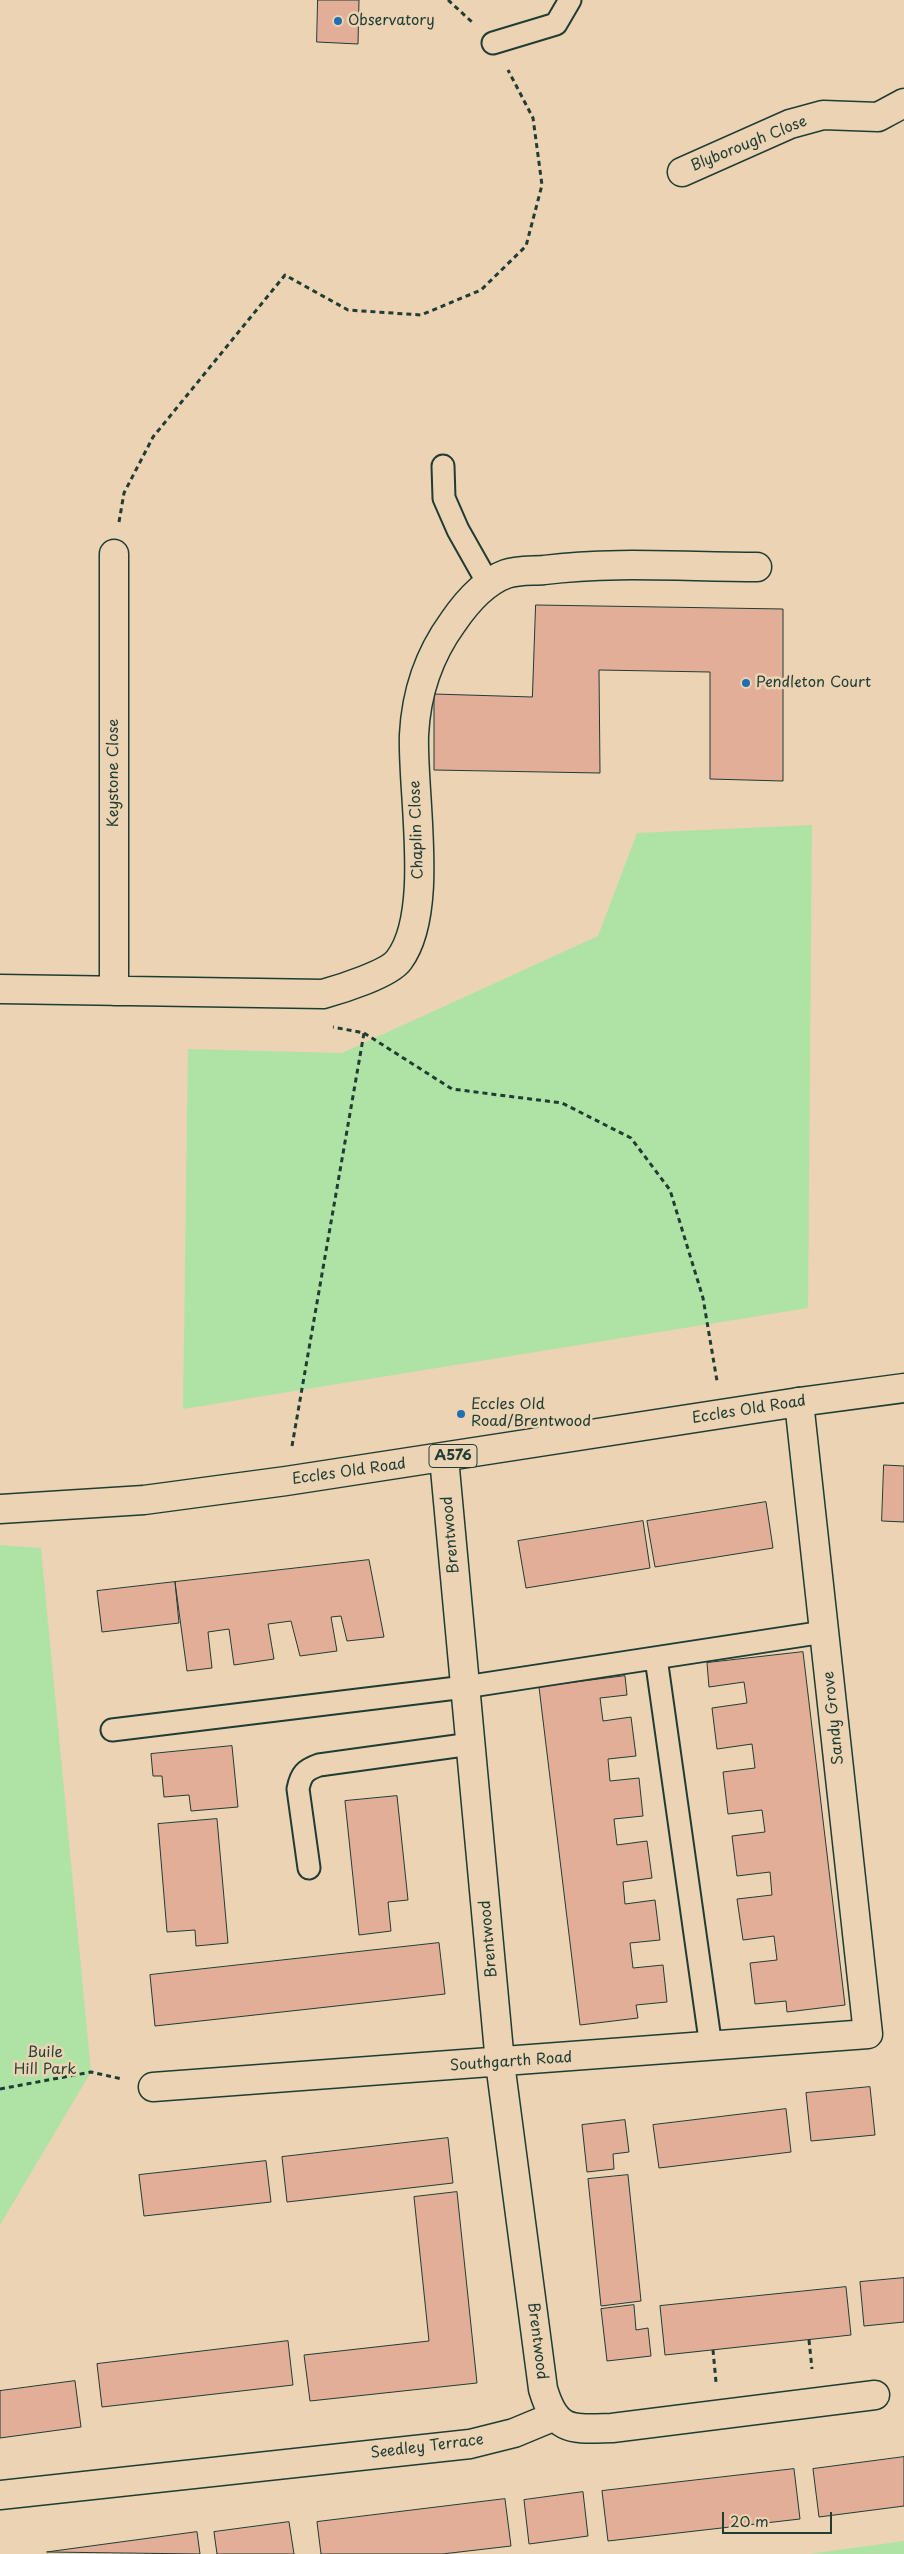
<!DOCTYPE html>
<html>
<head>
<meta charset="utf-8">
<style>
	body { margin:0 }
	#map { position:relative; width:904px; height:2554px; overflow:hidden; background:#ebd3b3; font-family:"Playpen Sans",sans-serif }
	canvas { display:block }
	.scale { position:absolute; left:722px; top:2512px; width:110px; height:22px; box-sizing:border-box; border:2px solid #1f3d34; border-top:0; padding-left:6px; font-size:15px; line-height:18px; white-space:nowrap; color:#1f3d34; -webkit-text-stroke:4px #ebd3b3; paint-order:stroke }
</style>
</head>
<body>
<div id="map">
<canvas width="904" height="2554"></canvas>
<div class="scale">20 m</div>
</div>
<script>
const context = document.querySelector('canvas').getContext('2d');
context.lineJoin = 'round';
function paint(path, color) {
  context.fillStyle = color;
  context.fill(path, 'evenodd');
}
function strokePath(path, color, width, dash) {
  context.strokeStyle = color;
  context.lineWidth = width;
  context.lineCap = dash ? 'butt' : 'round';
  context.setLineDash(dash || []);
  context.stroke(path);
}
function drawText(font, color, halo, rows, align = 'center') {
  context.font = font + ' "Playpen Sans",sans-serif';
  context.lineWidth = 5;
  context.setLineDash([]);
  context.textBaseline = 'middle';
  context.strokeStyle = halo;
  context.fillStyle = color;
  for (const [text, x, y, turn = 0] of rows) {
    context.save();
    context.translate(x, y);
    context.rotate((+turn || 0) * Math.PI / 180);
    context.textAlign = isNaN(turn) ? turn : align;
    if (halo) context.strokeText(text, 0, 0);
    context.fillText(text, 0, 0);
    context.restore();
  }
}
paint(new Path2D(`
	M812 825 808 1308 183 1409 188 1049 342 1053 598 936 637 833Z
	M0 1545 41 1548 91 2072 0 2225Z
	M904 2541V2554H808Z`), '#afe3a5');
const building = new Path2D(`
	M318 0H359L358 44 317 42Z
	M536 605 783 609V781L710 779V672L599 670 600 773 434 770V694L532 697Z
	M884 1465 904 1466V1522L882 1521Z
	M766 1502 773 1548 655 1567 647 1521Z
	M643 1521 650 1568 526 1588 518 1541Z
	M369 1560 384 1637 347 1641 341 1616 331 1617 337 1651 300 1656 291 1621 268 1624 274 1659 234 1665 229 1629 208 1632 212 1668 187 1671 175 1582Z
	M175 1582 179 1623 102 1632 97 1591Z
	M803 1652 845 2005 787 2012 786 2001 755 2004 750 1963 777 1960 774 1936 743 1940 737 1899 772 1895 770 1872 737 1876 732 1836 765 1832 762 1810 728 1814 723 1772 755 1768 752 1744 717 1749 712 1708 747 1703 744 1682 709 1687 707 1663Z
	M625 1676 627 1695 600 1698 603 1721 631 1717 636 1756 608 1759 610 1781 639 1778 643 1816 614 1819 617 1845 647 1841 652 1878 623 1882 625 1904 655 1900 660 1940 630 1943 633 1968 663 1965 667 2002 636 2005 638 2018 580 2025 539 1687Z
	M232 1746 238 1807 191 1811 189 1795 164 1797 162 1776H153L151 1754Z
	M397 1796 408 1900 388 1902 391 1931 359 1935 345 1801Z
	M217 1819 228 1943 196 1946 195 1930 167 1932 158 1824Z
	M439 1943 445 1994 155 2026 150 1975Z
	M870 2087 875 2135 811 2141 806 2093Z
	M786 2109 791 2152 659 2168 653 2125Z
	M625 2120 629 2152 613 2154 614 2169 587 2172 582 2125Z
	M448 2138 453 2183 287 2202 282 2157Z
	M266 2161 271 2202 144 2216 139 2175Z
	M628 2175 641 2301 601 2306 588 2179Z
	M457 2192 477 2383 310 2401 304 2355 429 2341 414 2197Z
	M904 2278V2322L864 2326 860 2282Z
	M846 2287 851 2335 665 2355 660 2306Z
	M634 2305 636 2330 648 2328 651 2356 607 2361 601 2309Z
	M288 2341 293 2385 102 2407 97 2364Z
	M75 2381 81 2427 0 2438V2391Z
	M904 2457V2506L819 2517 813 2469Z
	M794 2469 800 2519 608 2541 602 2491Z
	M583 2492 588 2536 529 2544 524 2500Z
	M505 2499 511 2546 442 2554H321L317 2522Z
	M289 2522 294 2554H217L214 2532Z
	M197 2532 200 2554 47 2552Z`);
paint(building, '#e3ae98');
strokePath(building, '#1f3d34', 1);
const lane = new Path2D(`
	M493 43 556 24 570 0
	M443 466 444 498 458 530 489 585
	M656 1658 711 2047
	M112 1730 465 1687 824 1632
	M309 1868 298 1789C301 1774 305 1770 319 1765L471 1744`);
const street = new Path2D(`
	M682 172 790 124 823 115 878 117 904 103
	M0 989 323 994C341 989 389 974 399 960 435 912 412 795 414 735 416 694 429 655 453 622 466 603 484 582 506 574 517 570 532 571 544 570 614 561 686 567 757 567
	M114 991V554
	M444 1458 500 2063 543 2389C556 2433 572 2429 612 2428L875 2395
	M153 2087 868 2034 799 1402
	M0 2495 470 2444 514 2433 555 2416`);
const primary = new Path2D(`
	M0 1509 144 1500 286 1481 799 1402 904 1388`);
strokePath(lane, '#1f3d34', 25);
strokePath(street, '#1f3d34', 31);
strokePath(primary, '#1f3d34', 31);
strokePath(new Path2D(`
	M448 0 472 22
	M119 522 124 493 153 437 285 275 348 310 421 315 481 290 526 246 542 185 533 118 508 70
	M364 1033 452 1089 562 1103 631 1138 670 1190 703 1298 717 1381
	M292 1446 364 1033 333 1027
	M0 2089 91 2072 122 2079
	M809 2340 812 2369
	M713 2350 716 2382`), '#1f3d34', 3, [5, 4]);
strokePath(lane, '#ebd3b3', 21);
strokePath(street, '#ebd3b3', 28);
strokePath(primary, '#ebd3b3', 28);
for (const [x, y, r, color] of [
	[338,21,5,"#1f6fb2"],
	[746,683,5,"#1f6fb2"],
	[461,1414,5,"#1f6fb2"]
]) {
  const dot = new Path2D();
  dot.arc(x, y, r, 0, 2 * Math.PI);
  context.fillStyle = color;
  context.fill(dot);
  strokePath(dot, '#ebd3b3', 2);
}
for (const [x, y, w] of [
	[453,1456,48]
]) {
  const box = new Path2D();
  box.roundRect(x - w / 2, y - 11.5, w, 23, 4);
  context.fillStyle = '#ebd3b3';
  context.fill(box);
  strokePath(box, '#1f3d34', 1);
}
drawText('bold 14px', '#1f3d34', null, [
	["A576",453,1456]
]);
drawText('15px', '#1f3d34', '#ebd3b3', [
	["Observatory",348,21],
	["Pendleton Court",756,683],
	["Eccles Old",471,1405],
	["Road/Brentwood",471,1422]
], 'left');
drawText('15px', '#1f3d34', '#ebd3b3', [
	["Blyborough Close",749,144,-22],
	["Keystone Close",114,773,-90],
	["Chaplin Close",417,830,-92],
	["Eccles Old Road",749,1410,-9],
	["Eccles Old Road",349,1472,-8],
	["Brentwood",451,1535,-95],
	["Sandy Grove",834,1718,-96],
	["Brentwood",489,1939,-95],
	["Southgarth Road",511,2062,-4],
	["Brentwood",537,2341,83],
	["Seedley Terrace",427,2447,-7]
]);
drawText('15px', '#26453a', '#ebd3b3', [
	["Buile",45,2053],
	["Hill Park",45,2070]
]);
</script>
</body>
</html>
